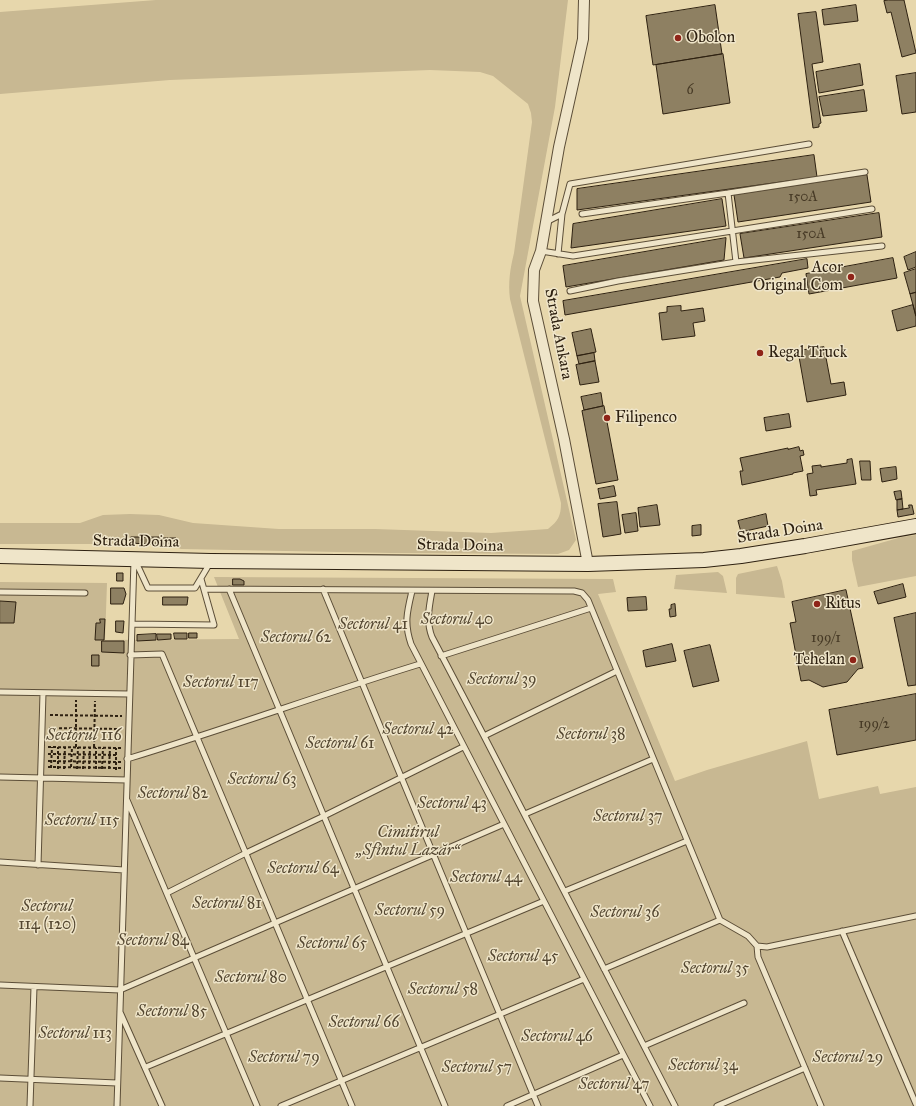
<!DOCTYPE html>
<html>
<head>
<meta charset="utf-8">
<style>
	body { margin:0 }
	canvas { display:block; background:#e7d7ac }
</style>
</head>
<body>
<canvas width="916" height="1106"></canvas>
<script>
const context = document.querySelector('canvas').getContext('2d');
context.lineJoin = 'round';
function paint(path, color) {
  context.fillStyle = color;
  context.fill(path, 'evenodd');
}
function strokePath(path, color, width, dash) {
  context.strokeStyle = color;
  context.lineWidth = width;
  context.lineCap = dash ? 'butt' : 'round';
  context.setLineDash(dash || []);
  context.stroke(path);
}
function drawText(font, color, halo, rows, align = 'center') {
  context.font = font + ' "IM FELL Great Primer",serif';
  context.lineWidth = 3;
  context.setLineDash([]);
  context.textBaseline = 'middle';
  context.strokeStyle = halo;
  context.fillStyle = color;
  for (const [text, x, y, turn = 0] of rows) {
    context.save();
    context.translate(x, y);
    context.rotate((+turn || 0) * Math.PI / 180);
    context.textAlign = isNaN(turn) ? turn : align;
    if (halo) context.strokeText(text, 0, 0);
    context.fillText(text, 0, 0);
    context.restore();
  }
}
paint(new Path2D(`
	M156 0H568L555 107 520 296 576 540 569 550 558 554 391 553 181 549 168 544H160V537L144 536 143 544H0V523H80L103 515 130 514 159 515 193 523 279 529H375L491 533 548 529C558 521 561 516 561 503L510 299C508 283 510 269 514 253L532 122 531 113 528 104 493 76 480 72 430 70 170 80 0 94V12Z
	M916 535V576L858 587 852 560V551L902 537Z
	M777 566 782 581 785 598 736 594V578L738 574Z
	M718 572 723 576 727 593 674 589 676 575Z
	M214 577 613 579 616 592 598 594 675 781 707 770 807 741 819 799 878 786 880 794 916 787V1106H0V582L107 583 105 640 239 639Z`), '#c8b892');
const building = new Path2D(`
	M889 0H904L916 53 902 57 891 12 887 13 884 1Z
	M715 5 722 54 653 65 646 16Z
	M856 5 858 21 824 25 822 10Z
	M816 12 823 62 812 64 821 123 819 124V127L813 128 798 14Z
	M723 54 730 103 663 114 656 65Z
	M860 64 863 85 819 93 816 72Z
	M916 73V112L902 114 896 76Z
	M864 90 867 111 823 116 819 97Z
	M814 155 817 177 577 210V189Z
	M867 175 871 202 738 222 734 195Z
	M722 199 726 226 571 248 573 224Z
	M879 213 882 237 744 258 740 234Z
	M726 238 724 260 566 287 563 266Z
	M916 252V267L908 270 904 257Z
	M893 258 897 278 809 294 806 274Z
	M807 259 808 268 782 273 780 277 565 315 563 301Z
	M916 269V292L910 294 904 273Z
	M916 293V316L910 294Z
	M913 305 916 317V326L897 331 892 311Z
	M681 306V311L703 308 705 321 693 323 695 336 662 340 659 313 667 312V307Z
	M591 329 596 352 577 356 572 333Z
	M824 347 831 384 844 382 846 395 807 402 798 351Z
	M594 353 595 361 579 364 577 356Z
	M595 361 599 382 580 385 576 365Z
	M601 393 603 406 584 410 581 397Z
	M604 406 618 480 596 484 582 411Z
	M789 414 791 427 766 431 764 418Z
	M799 447 800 451 803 450 804 455 800 456 803 471 793 473V474L742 485 740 471H743L740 458 788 448V449Z
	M852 459 856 484 816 490 817 495 810 496 807 474 813 473 812 466 821 465V467L847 463V460Z
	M860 461H870L871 480H862Z
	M896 467 897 479 882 482 880 469Z
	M614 486 616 496 600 499 598 489Z
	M901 491 902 499 896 500 894 492Z
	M902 499 903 509 897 510V500Z
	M617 502 621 534 603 537 598 504Z
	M657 505 660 525 640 527 638 508Z
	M909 505H912L914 514 898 517 897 510 909 508Z
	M636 513 638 531 625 533 622 515Z
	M766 514 768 526 741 532 738 521Z
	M701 525V535L692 536V526Z
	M131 537H160V545L131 543Z
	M161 538H168V544H161Z
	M169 538H176V544H169Z
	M117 573H123V581H117Z
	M233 579H240L244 581V585H233Z
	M903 584 906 597 878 604 874 592Z
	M111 588H124L126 594 123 604H111Z
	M846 590 863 668 858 669 847 682 823 687 809 680 801 681 790 623 796 622 792 602Z
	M163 597H188L187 605H163Z
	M646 597 647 610 628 611 627 598Z
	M0 601 16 602 14 623H0Z
	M675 604 676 616 670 617 669 609H671V605Z
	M916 613V685L908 686 894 618Z
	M100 619H105L104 640H95L96 623H100Z
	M116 621H124L123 633 116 632Z
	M174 633H187V639H175Z
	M189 633H197V638H189Z
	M156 634V640L137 641V635Z
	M157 634H171V639L158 640Z
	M102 641H124V653L102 652Z
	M672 644 676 661 646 667 643 651Z
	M710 645 719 681 693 687 684 651Z
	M92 655H99V666H92Z
	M916 694V740L837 755 829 710Z`);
paint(building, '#8e8062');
strokePath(building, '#2e2111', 1);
const lane = new Path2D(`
	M582 214 728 193
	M546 222 562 214 570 184 809 144
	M541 251 573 256 872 209
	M558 254 562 214
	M736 262 882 246
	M570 291 618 281 736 262 728 193 865 172
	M135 560 148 588H195L210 563
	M204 589 574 591 582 593 588 600 720 920 748 936 757 946 767 947 916 916
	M229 589 445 1106
	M323 589 538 1106
	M412 591C407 612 404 623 411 644L650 1106
	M432 591C429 607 426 622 432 637L484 736 675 1106
	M0 592 85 593
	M132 624 214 625 201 579
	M130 655 162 654 352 1106
	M441 656 591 608
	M0 692 129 694
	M484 736 617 671
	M127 759C226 729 322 694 420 664
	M0 777 127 780
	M127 800 257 1106
	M525 814 653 759
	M0 862 124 870
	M38 865 43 693
	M565 891 687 841
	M167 893 246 853 324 816 463 747
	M842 931 916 1104
	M757 946 758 957 821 1106
	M604 969 720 920
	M0 985 120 990 504 824
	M120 1012 162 1106
	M644 1046 744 1003
	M146 1067 544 901
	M0 1078 117 1083
	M30 1106 34 987
	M117 1106 134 560
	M281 1106 584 979
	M507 1106 623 1055
	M717 1106 805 1068`);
const street = new Path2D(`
	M584 0 583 39 559 147 541 251 534 270 533 301 564 439 588 564`);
const secondary = new Path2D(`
	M0 556 211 561 588 564 704 560 741 556 805 546 916 526`);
strokePath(lane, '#5c4e38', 7);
strokePath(street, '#5c4e38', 12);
strokePath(secondary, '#2e2111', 16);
strokePath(new Path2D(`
	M50 715 122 716
	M49 728 121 729
	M48 747 121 748
	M76 747V700
	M94 747 95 701
	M48 754 116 755
	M48 761 121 762
	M48 767 121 768
	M71 767 72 747
	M51 768 52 747
	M58 769V747
	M64 769 65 747
	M77 769 78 747
	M83 769 84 747
	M89 769 90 748
	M96 769V748
	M102 769 103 748
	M109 769 110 748
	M116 770V748`), '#2e2111', 2, [3, 2]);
strokePath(lane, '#efe5c9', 5);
strokePath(street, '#efe5c9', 10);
strokePath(secondary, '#efe5c9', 14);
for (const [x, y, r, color] of [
	[678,38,4,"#8f2418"],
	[851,277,4,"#8f2418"],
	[760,353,4,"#8f2418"],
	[607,418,4,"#8f2418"],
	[817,604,4,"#8f2418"],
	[853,660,4,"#8f2418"]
]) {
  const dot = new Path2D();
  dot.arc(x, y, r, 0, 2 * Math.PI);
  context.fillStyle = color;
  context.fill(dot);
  strokePath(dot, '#efe5c9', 1.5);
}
drawText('14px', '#463925', null, [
	["6",690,91],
	["150A",803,198],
	["150A",811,235],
	["199/1",826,639],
	["199/2",874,725]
]);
drawText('16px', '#2e2111', '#efe5c9', [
	["Obolon",686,38],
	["Acor",843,268,"right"],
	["Original Com",843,286,"right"],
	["Regal Truck",768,353],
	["Filipenco",615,418],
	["Ritus",825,604],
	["Tehelan",845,660,"right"]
], 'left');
drawText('16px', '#2e2111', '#efe5c9', [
	["Strada Ankara",558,334,79],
	["Strada Doina",780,532,-9],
	["Strada Doina",136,542,1],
	["Strada Doina",460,546,1]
]);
drawText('italic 16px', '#544731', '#efe5c9', [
	["Sectorul 40",457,620],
	["Sectorul 41",373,625],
	["Sectorul 62",296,638],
	["Sectorul 39",502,680],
	["Sectorul 117",221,683],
	["Sectorul 42",418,730],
	["Sectorul 38",591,735],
	["Sectorul 116",84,736],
	["Sectorul 61",340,744],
	["Sectorul 63",262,780],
	["Sectorul 82",173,794],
	["Sectorul 43",452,804],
	["Sectorul 37",628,817],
	["Sectorul 115",82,821],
	["Cimitirul",408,833],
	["„Sfîntul Lazăr“",408,851],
	["Sectorul 64",303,869],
	["Sectorul 44",486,878],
	["Sectorul 81",227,904],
	["Sectorul",47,907],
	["114 (120)",47,925],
	["Sectorul 59",410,911],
	["Sectorul 36",625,913],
	["Sectorul 84",153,941],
	["Sectorul 65",332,944],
	["Sectorul 45",523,957],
	["Sectorul 35",715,969],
	["Sectorul 80",251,978],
	["Sectorul 58",443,990],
	["Sectorul 85",172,1012],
	["Sectorul 66",364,1023],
	["Sectorul 113",75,1034],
	["Sectorul 46",557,1037],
	["Sectorul 79",284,1058],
	["Sectorul 29",848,1058],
	["Sectorul 34",703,1066],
	["Sectorul 57",477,1068],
	["Sectorul 47",614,1085]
]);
</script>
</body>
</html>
